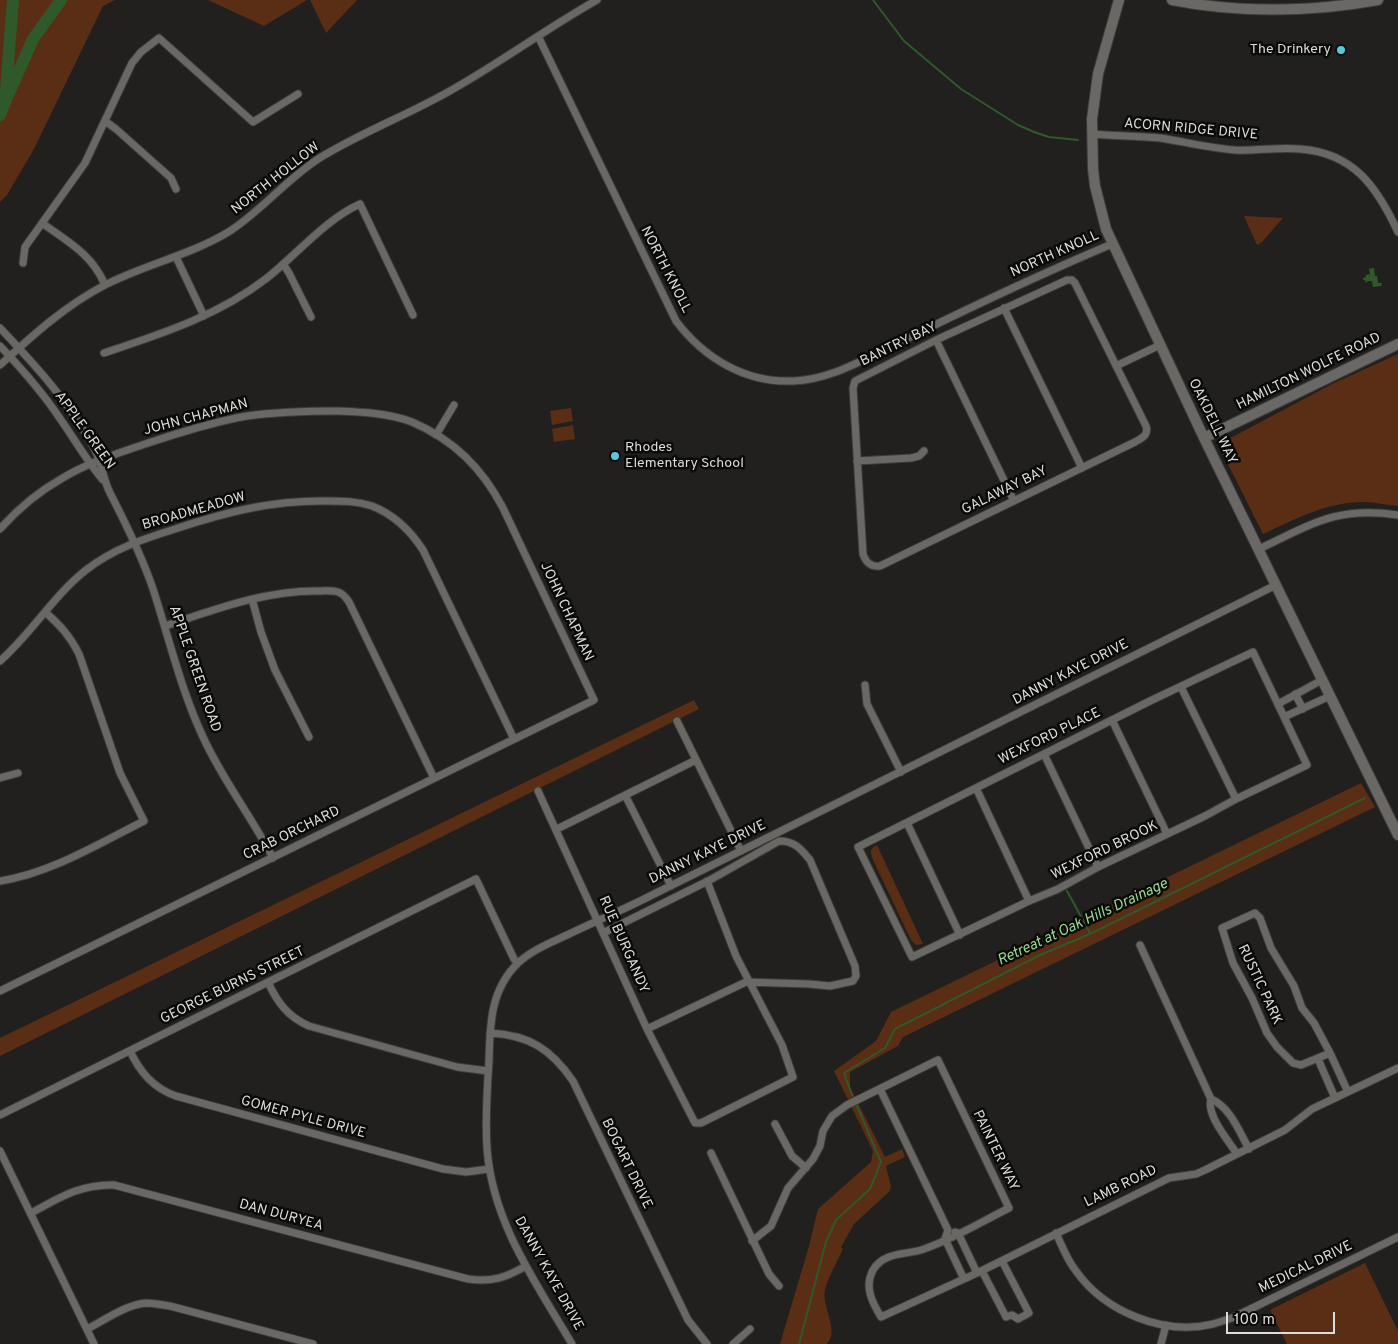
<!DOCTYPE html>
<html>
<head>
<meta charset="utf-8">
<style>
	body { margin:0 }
	#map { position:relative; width:1398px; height:1344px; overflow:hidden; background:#21201e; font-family:Overpass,sans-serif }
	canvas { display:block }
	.scale { position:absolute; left:1226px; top:1312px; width:109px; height:22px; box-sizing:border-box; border:2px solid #dcdcda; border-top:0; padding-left:6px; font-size:15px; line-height:18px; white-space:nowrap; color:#dcdcda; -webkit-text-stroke:4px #0a0a09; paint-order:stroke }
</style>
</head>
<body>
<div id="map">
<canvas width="1398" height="1344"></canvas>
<div class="scale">100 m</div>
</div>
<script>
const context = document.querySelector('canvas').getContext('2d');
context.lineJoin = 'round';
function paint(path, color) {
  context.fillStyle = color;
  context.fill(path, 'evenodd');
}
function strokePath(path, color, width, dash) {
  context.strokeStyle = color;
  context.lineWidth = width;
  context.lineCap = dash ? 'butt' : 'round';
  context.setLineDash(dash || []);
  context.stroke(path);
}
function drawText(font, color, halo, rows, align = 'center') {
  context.font = font + ' Overpass,sans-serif';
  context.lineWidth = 5;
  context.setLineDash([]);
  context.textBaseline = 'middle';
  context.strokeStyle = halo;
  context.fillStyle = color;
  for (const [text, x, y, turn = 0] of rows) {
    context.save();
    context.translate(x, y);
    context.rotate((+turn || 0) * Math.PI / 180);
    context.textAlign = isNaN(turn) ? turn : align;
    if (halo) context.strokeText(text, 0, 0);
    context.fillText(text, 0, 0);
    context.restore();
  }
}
paint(new Path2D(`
	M0 0H115L103 6 34 149 7 195 0 202Z
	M208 0H307L264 26Z
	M310 0H357L326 33Z
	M1244 216 1283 218 1262 242 1257 245Z
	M1398 354V506C1386 505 1375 502 1363 502 1326 502 1296 519 1263 534L1221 450 1223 442 1332 384Z
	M571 408 573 421 552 425 550 411Z
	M573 425 575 439 554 442 552 429Z
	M694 700 699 709 0 1056V1038Z
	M1361 783 1375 807 903 1037 898 1046 850 1072V1087L885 1157 902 1149 905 1157 886 1166 891 1187 889 1192 854 1224 841 1247 843 1249C837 1262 828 1277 825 1290 821 1306 840 1330 827 1344H780L809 1246 818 1209 871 1162 873 1151 834 1071 876 1041 891 1012Z
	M877 845 923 944 916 945 911 940 874 862C871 854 868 849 877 845Z
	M1365 1263 1398 1331V1344H1287L1270 1310Z`), '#5a2d15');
paint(new Path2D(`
	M1374 268 1375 276H1377L1378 283H1382L1381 286 1373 287 1372 281H1368L1366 283 1365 280H1363V278L1366 277V275L1370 274 1369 269Z`), '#2f592a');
strokePath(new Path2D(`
	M873 0 904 41 961 89 1018 125 1034 132 1049 137 1078 140
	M1067 891 1090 933
	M852 1095 844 1073 885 1048 895 1029 1040 955 1090 934 1365 798
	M799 1344 826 1242 836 1220 870 1189 881 1162 857 1106`), '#2f592a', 2);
strokePath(new Path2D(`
	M5 102 33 39 61 0
	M0 115 5 102 13 0`), '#2f592a', 12);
const street = new Path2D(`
	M538 36 676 321C704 358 745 383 793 381 825 380 853 365 882 351 902 341 923 331 943 321 999 294 1055 268 1112 244
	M105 121 116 129 171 178 176 189
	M1092 134C1115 136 1138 136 1160 138 1186 142 1210 148 1235 150 1257 151 1279 147 1300 149 1354 153 1377 187 1398 232
	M42 223C68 242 92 254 105 285
	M176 257 204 316
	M23 263 25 247 85 163 132 63 141 52 159 38 253 122 298 94
	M283 264 289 273 311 317
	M1067 280H1072L1075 283 1146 426C1149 435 1142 438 1135 442L880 566C871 567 866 563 863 554L853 388 855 381 936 340Z
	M1004 308 1082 468
	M0 328C35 365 72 405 95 450 102 464 103 479 110 493 126 524 142 556 153 589 169 638 181 690 203 737 222 779 251 816 273 858
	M936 340 1014 501
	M0 346C22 369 43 393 61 420 75 440 87 461 103 480
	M104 353C161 334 218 316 267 278 296 255 326 219 360 204L413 315
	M0 365C33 335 66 305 105 285 146 264 191 255 230 231 262 210 286 180 318 159 361 132 411 114 455 88 504 60 549 27 597 0
	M1116 366 1160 345
	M436 435 454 405
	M857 461 911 458 919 456 924 451
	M0 529C17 510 38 492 61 479 87 463 116 454 145 444 178 433 212 422 247 416 277 412 307 411 337 411 362 412 388 413 412 422 454 440 482 468 503 508L594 700 0 991
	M1259 549C1312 524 1337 506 1398 515
	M252 599 261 632 275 670 309 737
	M165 626C214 610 263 591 315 591 322 591 331 590 338 592 344 594 346 598 349 602L434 778
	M1253 652 1307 765 1236 799 1205 816 1098 867 1058 889 1029 901 912 957 858 847 1150 701Z
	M0 661C32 633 53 596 86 570 113 549 143 539 175 529 226 512 273 500 327 501 342 501 357 501 372 506 395 515 410 530 423 550L514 739
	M865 685 867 704 901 772
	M1181 687 1236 799
	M1295 694 1303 709
	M1278 704 1322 680
	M1284 717 1330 696
	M1112 720 1167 834
	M677 721 741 851
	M1044 754 1098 867
	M0 778 18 773
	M976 788 1029 901
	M538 791 647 1029 695 1123H701L793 1077 782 1045 736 956 707 881
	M625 795 671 886
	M907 823 960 935
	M557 829 696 760
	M0 881C51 873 98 844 144 821L120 773 79 654C70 636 60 625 45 612
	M603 933 710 880 779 841C795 841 801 849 810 860L855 966 856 976 853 981 830 986 809 984 746 982 647 1029
	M1140 945 1211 1099
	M268 982C277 1002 288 1017 309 1026L457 1067 488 1071
	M490 1033C529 1035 551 1049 573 1081L688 1320 707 1344
	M130 1051C140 1072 153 1088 176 1096L443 1169 466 1172 489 1169
	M1330 1053 1301 1065 1293 1063 1277 1047 1267 1033 1252 998 1233 963 1222 928 1255 913 1260 918 1271 948 1294 986 1302 1008 1314 1023 1330 1053 1348 1092
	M1318 1059 1335 1098
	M880 1089 948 1230 945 1239 964 1279
	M0 1115 476 879 514 959 518 963
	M775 1124 792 1156 806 1168
	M0 1151 94 1344
	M711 1153 769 1274 779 1286
	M1237 1154C1228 1140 1206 1115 1211 1099 1230 1107 1239 1131 1249 1149
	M31 1213C59 1198 80 1184 114 1185L468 1279C493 1282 505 1278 526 1266
	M955 1232 958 1233 977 1273
	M1056 1233C1062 1246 1067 1260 1076 1271 1105 1312 1164 1336 1213 1324 1219 1322 1226 1320 1232 1318L1398 1237
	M752 1241 771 1226 788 1188 813 1159 820 1146 823 1131 832 1116 847 1105 938 1060 1009 1208C981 1222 952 1240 921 1250 904 1255 884 1252 873 1270 864 1287 872 1302 881 1317L977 1273 1169 1178 1196 1174 1205 1170 1285 1130 1312 1109 1398 1068
	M982 1271 1006 1317 1012 1315 1018 1319 1029 1313 1002 1261
	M87 1329C105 1320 125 1305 146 1303 154 1303 162 1305 170 1306L313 1344
	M572 1344C536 1283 492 1222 487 1148 485 1119 487 1090 489 1061 490 1025 490 990 518 963 532 950 550 943 567 935 590 924 613 914 636 903L1276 585
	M733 1344 750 1329
	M1161 1344 1166 1325`);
const secondary = new Path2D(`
	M1119 0 1098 74 1092 119 1093 169 1095 186 1106 229 1204 438 1398 835
	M1172 0C1239 13 1311 12 1378 0
	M1204 438 1398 344`);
strokePath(street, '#3d3c3a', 9);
strokePath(secondary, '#3d3c3a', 12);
strokePath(street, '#696865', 7);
strokePath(secondary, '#696865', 10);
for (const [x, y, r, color] of [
	[1341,50,5,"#56c9e0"],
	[615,456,5,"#56c9e0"]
]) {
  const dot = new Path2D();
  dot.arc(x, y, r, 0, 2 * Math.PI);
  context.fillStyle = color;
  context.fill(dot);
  strokePath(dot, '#0a0a09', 2);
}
drawText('14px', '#dcdcda', '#0a0a09', [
	["The Drinkery",1331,50],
	["Rhodes",625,448,"left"],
	["Elementary School",625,464,"left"]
], 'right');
drawText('14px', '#dcdcda', '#0a0a09', [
	["ACORN RIDGE DRIVE",1191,130,5],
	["NORTH HOLLOW",276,179,-38],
	["NORTH KNOLL",1055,255,-24],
	["NORTH KNOLL",665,270,63],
	["BANTRY BAY",899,345,-26],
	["HAMILTON WOLFE ROAD",1309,372,-26],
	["JOHN CHAPMAN",196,418,-15],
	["OAKDELL WAY",1212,422,64],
	["APPLE GREEN",84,431,54],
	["GALAWAY BAY",1005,491,-26],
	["BROADMEADOW",194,512,-16],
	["JOHN CHAPMAN",566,612,65],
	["APPLE GREEN ROAD",194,669,71],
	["DANNY KAYE DRIVE",1071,673,-27],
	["WEXFORD PLACE",1050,737,-26],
	["CRAB ORCHARD",292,834,-26],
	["WEXFORD BROOK",1105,851,-26],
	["DANNY KAYE DRIVE",708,853,-26],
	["RUE BURGANDY",623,945,66],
	["RUSTIC PARK",1259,985,65],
	["GEORGE BURNS STREET",233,986,-26],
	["GOMER PYLE DRIVE",303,1118,15],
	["PAINTER WAY",995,1151,64],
	["BOGART DRIVE",626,1164,64],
	["LAMB ROAD",1121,1187,-26],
	["DAN DURYEA",281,1216,15],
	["MEDICAL DRIVE",1306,1268,-26],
	["DANNY KAYE DRIVE",548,1274,61]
]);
drawText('italic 15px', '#98d890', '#0a0a09', [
	["Retreat at Oak Hills Drainage",1083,923,-25]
]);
</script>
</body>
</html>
